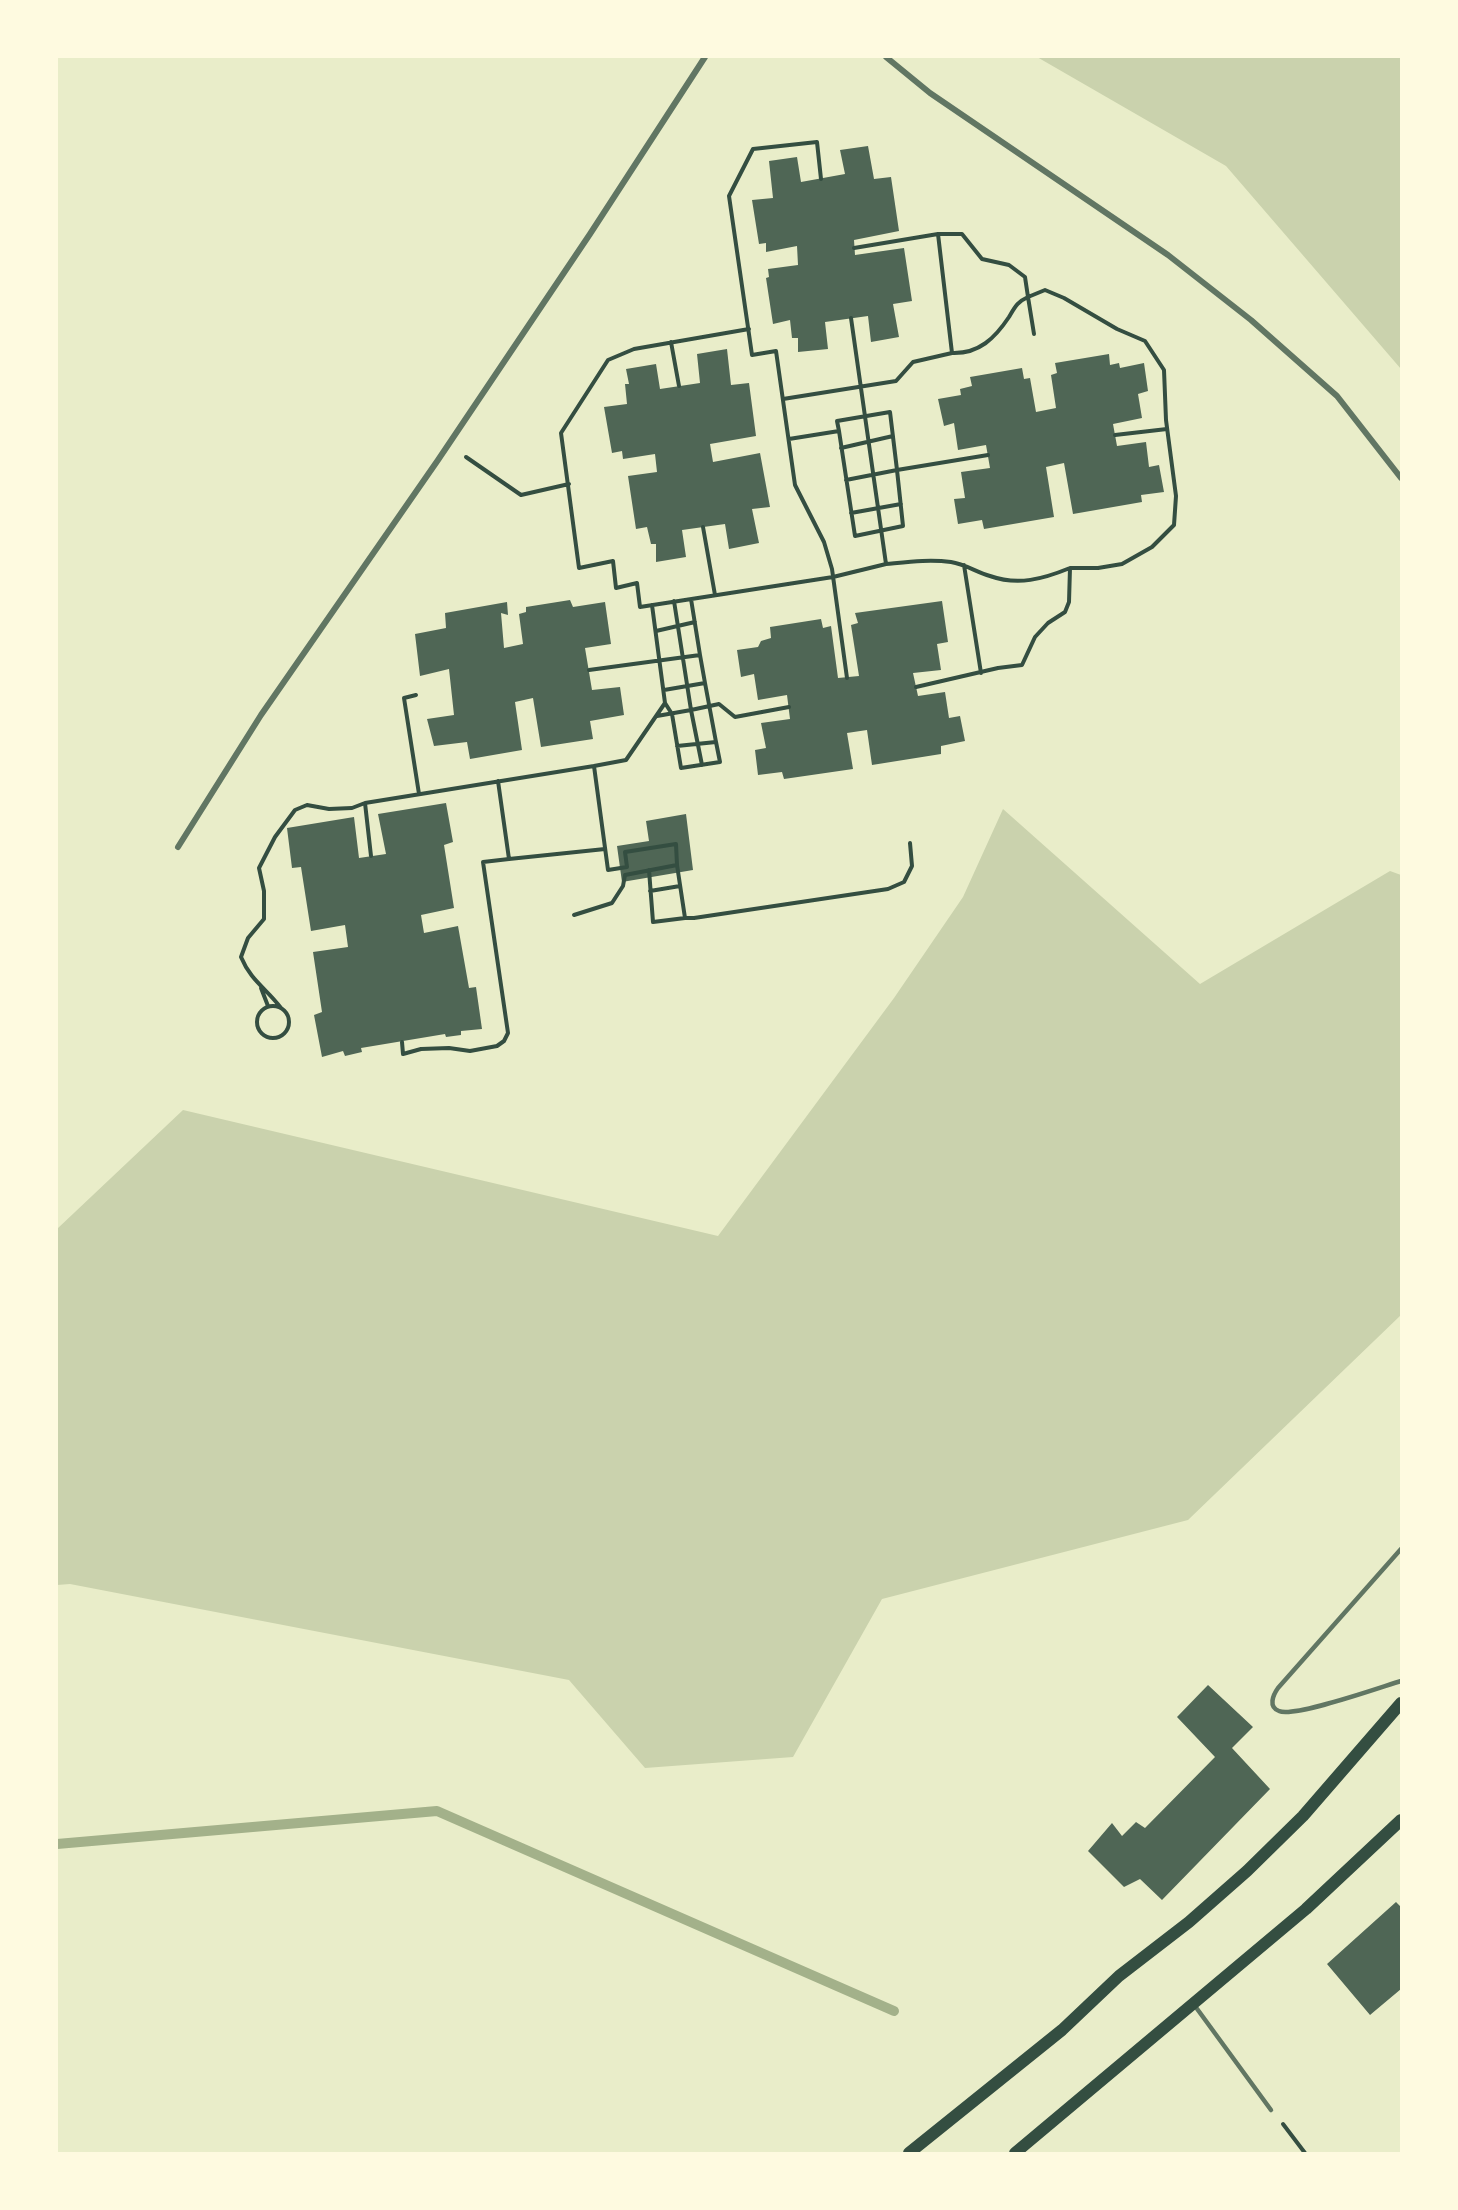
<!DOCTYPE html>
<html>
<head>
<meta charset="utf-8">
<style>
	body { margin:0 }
	#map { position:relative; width:1458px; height:2210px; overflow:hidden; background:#e9edc9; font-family:"Asap Condensed",sans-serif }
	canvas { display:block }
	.frame { position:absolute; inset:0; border:58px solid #fefae0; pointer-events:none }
</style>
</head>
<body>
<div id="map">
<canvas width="1458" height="2210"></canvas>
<div class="frame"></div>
</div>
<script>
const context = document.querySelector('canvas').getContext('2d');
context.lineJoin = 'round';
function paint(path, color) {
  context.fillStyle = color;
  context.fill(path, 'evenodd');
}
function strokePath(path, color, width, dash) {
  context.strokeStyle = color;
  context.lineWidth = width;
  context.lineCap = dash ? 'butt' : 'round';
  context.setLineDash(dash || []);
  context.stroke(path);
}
paint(new Path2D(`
	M1037 57H1401V369L1226 166Z
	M1003 809 1200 984 1390 871 1401 875V1315L1188 1520 882 1599 793 1757 645 1768 569 1680 70 1584 57 1585V1229L183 1110 718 1236 894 998 963 897Z`), '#cad2ad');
strokePath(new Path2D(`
	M57 1844 437 1811 894 2011`), '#a3b18a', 10);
paint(new Path2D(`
	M868 146 874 179 891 177 899 231 854 240 855 255 904 248 912 301 893 304 899 337 871 342 868 316 825 322 828 349 798 352V338H792L790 320 773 324 766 278 769 277 768 269 798 265 797 246 766 252V243L759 244 752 200 773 198 769 161 797 157 801 182 845 174 840 150Z
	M727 349 731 385 749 383 756 436 710 444 713 462 760 453 770 507 752 509 759 543 729 549 725 524 682 530 686 557 656 562V544H651L647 527 636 529 628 476 657 472 655 454 623 459 622 451 612 453 604 407 627 404 625 384H629L626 369 656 364 660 389 700 383 697 354Z
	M1109 354 1110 365 1119 363 1120 368 1144 363 1148 391 1138 394 1142 418 1113 424 1117 446 1146 442 1149 467 1159 465 1164 492 1141 495 1142 502 1073 514 1064 463 1046 467 1054 517 984 529 982 520 958 524 954 499 965 498 961 472 990 468 986 445 958 450 954 423 944 426 938 399 961 395 960 389 972 386 970 377 1022 368 1024 379 1030 378 1036 412 1056 408 1051 375 1057 373 1055 363Z
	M570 600 573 607 605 602 611 644 585 648 592 690 620 687 624 715 590 721 593 739 541 747 533 698 515 702 522 750 470 759 467 742 434 746 427 719 454 715 449 669 420 676 415 634 446 628 445 613 507 602 508 615 501 613 504 648 523 644 519 614 526 612V607Z
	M942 601 948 642 937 644 941 670 913 673 918 696 945 692 949 718 960 716 965 741 941 746V754L872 765 867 730 847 733 853 769 784 779 782 772 758 775 755 750 766 748 761 723 790 719 787 695 758 700 754 674 741 677 737 650 758 647 761 641 771 638 770 627 821 619 823 628 831 626 838 678 859 676 851 625 858 623 855 613Z
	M446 803 453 842 444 845 454 908 421 915 424 933 458 926 469 988 476 987 482 1029 461 1031V1035L446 1037 445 1034 361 1048 362 1052 345 1056 343 1051 322 1057 314 1015 322 1012 313 952 348 947 345 925 311 931 301 867 292 868 287 828 354 817 359 858 386 854 378 814Z
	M686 814 693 870 622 882 617 846 649 841 646 821Z
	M1208 1685 1253 1727 1232 1748 1270 1789 1162 1900 1140 1879 1124 1887 1088 1851 1112 1823 1122 1836 1136 1822 1145 1828 1215 1757 1177 1717Z
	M1396 1902 1401 1907V1989L1370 2015 1327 1964Z`), '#4f6655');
strokePath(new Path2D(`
	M821 179 817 142 753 149 729 196 752 355 776 351 795 485 824 542 832 569 847 678
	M854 248 938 234
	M851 318 886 564C907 562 929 559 951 562 965 564 976 572 990 576 1018 586 1043 579 1070 568
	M749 329 634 349 608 360 561 433 579 568 613 561 616 588 637 583 640 607 833 577 886 564
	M671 342 679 386
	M952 353C979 354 995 338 1009 317 1015 307 1017 302 1028 297L1034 334
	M783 399 896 381 913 362 952 353 938 234H962L982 259 1009 265 1025 277 1028 297 1045 290 1064 298 1117 329 1145 341 1164 370 1166 420 1176 496 1174 525 1152 547 1122 564 1098 568H1070L1069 602 1065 612 1048 623 1035 637 1022 665 998 668 916 687
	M839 431 837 421 890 412 897 470 846 480
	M1115 435 1167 429
	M789 439 839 431 855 536 903 526 897 470 988 455
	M841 448 893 436
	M466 457 521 495 569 484
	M851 513 901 504
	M703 527 715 595
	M964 565 981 673
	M656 631 695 622
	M589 670 700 655 691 599
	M664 690 705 683 700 655
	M416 695 404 698 419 794
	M665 703 672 714 681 768 720 762 716 742
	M657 716 691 710 674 601
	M677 746 716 742 705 683
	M702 765 691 710 719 704 735 717 789 707
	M498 781 509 859 605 849
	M371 856 365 803 594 766
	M649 870 653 922 685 918 677 865
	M650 891 680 886
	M574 915 612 903 623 886 625 875 677 865 676 844 625 852 627 867 608 870 594 766 626 760 665 703 652 605
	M685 918H694L888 889 904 882 912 866 910 843
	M261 988 268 1006
	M257 1022a16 16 0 1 1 32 0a16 16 0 1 1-32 0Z
	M281 1008C266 988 251 981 241 957L248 938 264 919V891L259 868 275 837 295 810 307 805 329 809 352 808 365 803
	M402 1042 403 1054 421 1049 449 1048 470 1051 497 1046 504 1041 508 1033 483 862 509 859
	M1283 2124 1305 2153`), '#344e41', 4);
strokePath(new Path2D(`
	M1401 1549 1278 1688C1273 1695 1268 1707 1279 1711 1294 1718 1381 1687 1401 1681
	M1195 2006 1271 2110`), '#617663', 4.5);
strokePath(new Path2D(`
	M886 57 930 93 1168 255 1251 320 1337 396 1401 478
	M178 847 261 715 438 460 590 234 705 57`), '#617663', 6);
strokePath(new Path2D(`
	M909 2153 1062 2030 1119 1976 1189 1922 1247 1871 1303 1816 1401 1703
	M1015 2153 1306 1909 1401 1820`), '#344e41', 12);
</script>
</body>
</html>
